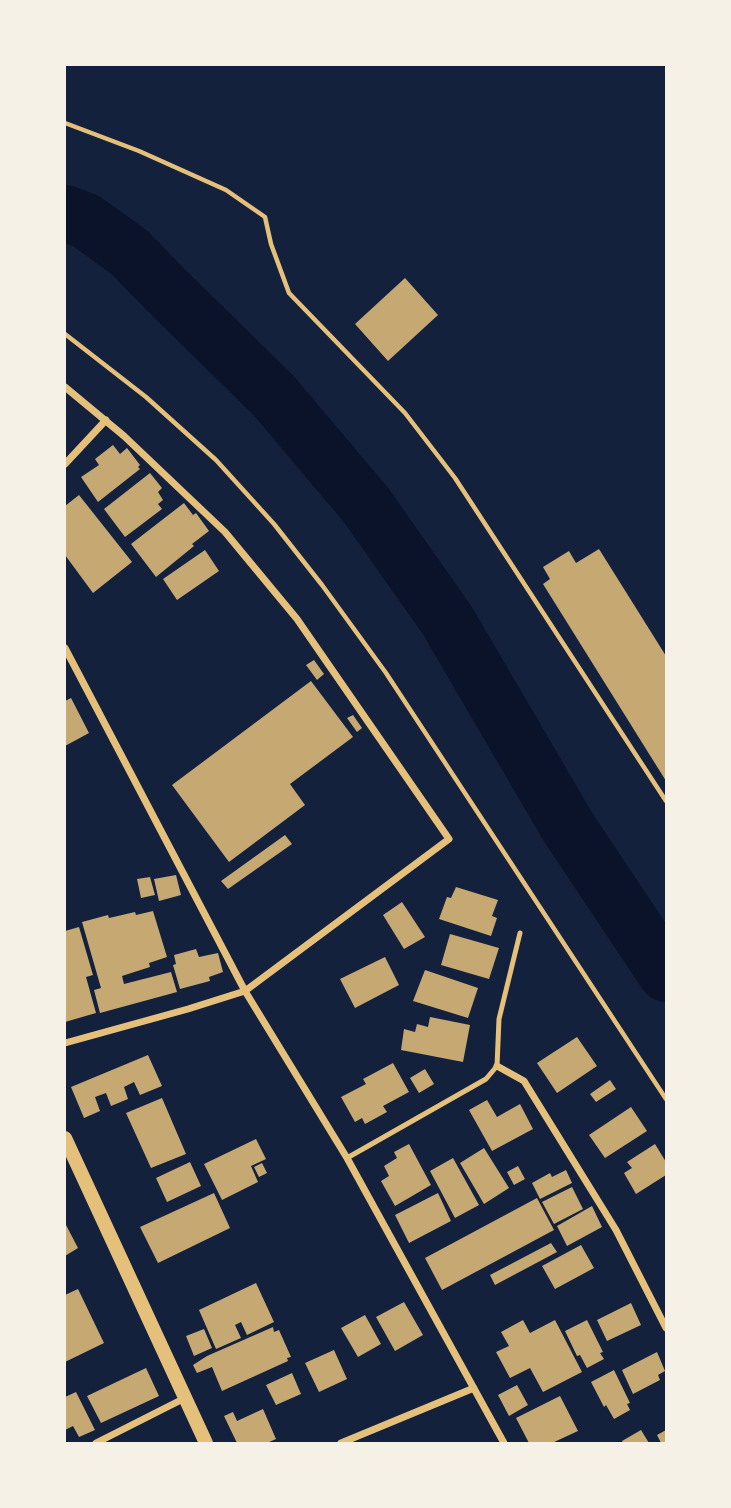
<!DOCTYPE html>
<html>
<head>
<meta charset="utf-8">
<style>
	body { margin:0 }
	#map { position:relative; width:731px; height:1508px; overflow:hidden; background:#14213d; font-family:"Open Sans",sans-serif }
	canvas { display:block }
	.frame { position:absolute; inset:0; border:66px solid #f6f1e7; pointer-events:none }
</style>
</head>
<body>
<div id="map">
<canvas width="731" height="1508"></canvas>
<div class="frame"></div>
</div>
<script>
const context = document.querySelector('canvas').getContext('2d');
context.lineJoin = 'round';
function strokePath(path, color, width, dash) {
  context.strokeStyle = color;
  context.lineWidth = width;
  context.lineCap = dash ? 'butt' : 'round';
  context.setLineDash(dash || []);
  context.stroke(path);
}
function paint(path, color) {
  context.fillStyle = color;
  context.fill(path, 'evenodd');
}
strokePath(new Path2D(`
	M65 213 86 221 129 252 165 289 274 396 366 505 447 620 568 827 666 974`), '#0b132b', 56);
paint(new Path2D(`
	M405 278 438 315 388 361 355 324Z
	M113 445 120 454 127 448 140 465 138 467 140 469 98 502 81 477 99 465 95 459Z
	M150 473 162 488 158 492 163 500 158 504 162 509 125 537 104 509Z
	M79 495 132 562 93 593 65 555V506Z
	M184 503 193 515 196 513 209 531 192 544 194 546 156 577 131 544Z
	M599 549 666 656V781L543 584 550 579 543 567 569 551 576 563Z
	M205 550 219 571 177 600 163 579Z
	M314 660 324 674 317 680 306 665Z
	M311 681 353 737 290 784 305 805 229 862 172 785Z
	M71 698 89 733 65 746V701Z
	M353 715 362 728 357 732 347 718Z
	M285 835 292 844 228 889 221 881Z
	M176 875 181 895 159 901 154 879Z
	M150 877 155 895 141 898 137 879Z
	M456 887 498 900 492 916 497 918 491 936 439 919 447 897 451 898Z
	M402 902 425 937 404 949 383 915Z
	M153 911 167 957 149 963 150 967 122 976 124 984 171 972 177 992 100 1013 94 990 101 988 82 922 108 915 109 918 135 912 136 915Z
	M79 927 93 975 86 977 96 1013 65 1022V931Z
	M450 934 499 948 489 979 441 965Z
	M196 949 199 957 218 953 223 972 209 977 210 981 180 989 173 965 176 964 174 955Z
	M385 957 399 985 355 1008 340 979Z
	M425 970 478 988 468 1018 413 1001Z
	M430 1017 470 1025 463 1062 401 1050 404 1029 415 1032 417 1024 428 1027Z
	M577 1037 597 1066 557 1093 537 1063Z
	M148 1055 162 1086 140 1095 134 1082 124 1087 128 1099 111 1106 106 1093 95 1097 100 1111 84 1118 71 1087Z
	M393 1063 409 1092 383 1106 387 1112 365 1124 362 1118 355 1122 341 1097 366 1084 363 1079Z
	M425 1069 434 1084 419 1093 410 1078Z
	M610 1080 616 1089 596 1102 590 1094Z
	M162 1098 186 1154 151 1168 126 1113Z
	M487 1100 497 1117 520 1104 533 1129 492 1151 469 1110Z
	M631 1107 647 1131 605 1158 589 1135Z
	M256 1139 266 1159 251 1166 258 1182 222 1200 204 1164Z
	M409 1144 431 1185 395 1206 381 1181 389 1176 384 1166 397 1158 394 1152Z
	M655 1144 666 1162V1175L636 1194 624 1173 632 1168 627 1162Z
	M484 1148 509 1188 484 1204 460 1163Z
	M453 1158 479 1205 455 1218 430 1171Z
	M190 1162 201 1186 167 1202 156 1178Z
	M262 1163 267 1173 259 1177 254 1167Z
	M518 1166 525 1179 514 1185 507 1172Z
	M566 1170 572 1183 540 1199 532 1183 550 1173 552 1177Z
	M572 1187 583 1209 554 1224 542 1202Z
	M214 1193 230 1228 158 1263 140 1227Z
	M438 1193 451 1221 409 1243 395 1215Z
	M537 1198 554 1230 442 1290 425 1258Z
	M592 1206 602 1227 567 1246 557 1226Z
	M65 1223 78 1248 65 1256Z
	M551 1243 557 1252 495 1285 490 1275Z
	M581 1245 594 1268 555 1289 542 1266Z
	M256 1283 274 1322 247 1335 241 1322 235 1325 241 1338 216 1349 199 1310Z
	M78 1289 104 1343 65 1362V1295Z
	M404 1302 423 1335 395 1351 376 1317Z
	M631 1303 641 1325 607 1341 597 1320Z
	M365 1315 381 1344 358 1357 341 1328Z
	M523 1320 530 1333 555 1320 582 1372 543 1392 530 1368 510 1378 496 1352 509 1346 501 1332Z
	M587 1320 603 1352 600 1353 604 1359 587 1368 580 1355 577 1356 565 1331Z
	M273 1327 274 1332 279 1330 291 1357 287 1358 288 1361 222 1391 212 1367 197 1373 193 1365 207 1356Z
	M204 1329 212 1348 194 1356 186 1336Z
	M334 1350 347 1379 319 1392 305 1363Z
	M657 1352 665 1371 658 1375 660 1380 633 1394 622 1370Z
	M146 1368 159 1396 101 1423 87 1396Z
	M614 1370 630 1403 627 1404 630 1410 614 1419 606 1405 604 1407 591 1382Z
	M292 1373 301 1394 276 1405 266 1385Z
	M517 1385 528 1405 509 1416 498 1395Z
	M76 1392 95 1430 79 1437 73 1426 65 1430V1397Z
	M560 1396 578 1431 552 1443H529L516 1418Z
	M263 1409 276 1439 267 1443H237L224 1416 233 1412 237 1421Z
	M641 1430 649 1443H623L622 1441Z
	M666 1430V1443H661L657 1435Z`), '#c6a872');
strokePath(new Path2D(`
	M65 123 139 151 226 190 265 217 271 244 289 293 405 413 455 478 666 801
	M65 334 146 397 216 460 274 524 322 585 386 673 666 1099`), '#e5c07b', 4.5);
strokePath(new Path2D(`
	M347 1158 486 1079 497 1066 499 1019 520 933`), '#e5c07b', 5);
strokePath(new Path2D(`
	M65 387 124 436 225 532 297 619 449 839 245 991 188 1009 65 1043
	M65 464 106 420
	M65 648 245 991 347 1158 504 1443
	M497 1066 524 1081 616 1230 666 1328
	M96 1443 185 1398
	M341 1443 474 1388`), '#e5c07b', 7);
strokePath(new Path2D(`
	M65 1138 206 1443`), '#e5c07b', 14);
</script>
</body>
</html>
